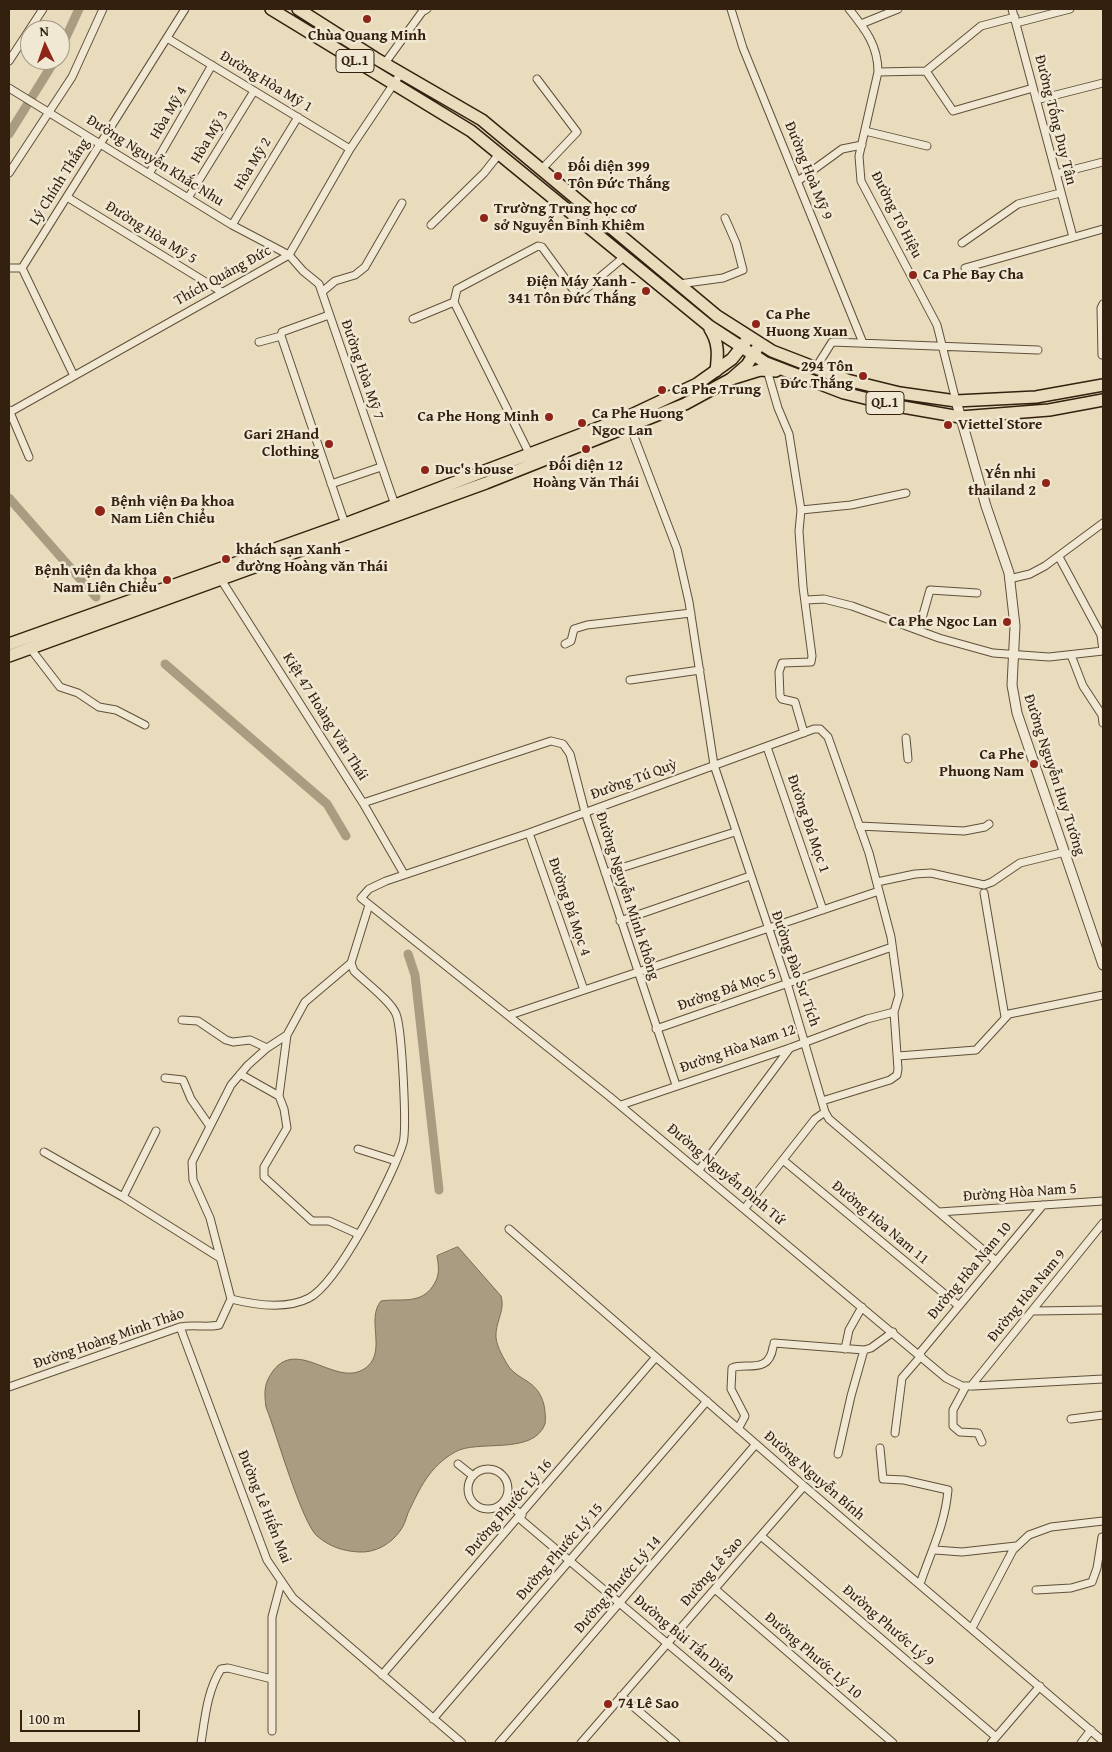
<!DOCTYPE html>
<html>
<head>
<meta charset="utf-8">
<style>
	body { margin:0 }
	#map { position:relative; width:1112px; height:1752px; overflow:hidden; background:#e8dcbc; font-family:"Gentium Book Plus",serif }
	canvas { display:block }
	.frame { position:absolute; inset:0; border:10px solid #33200f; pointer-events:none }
	.north { position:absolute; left:20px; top:20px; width:50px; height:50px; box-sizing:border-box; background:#f0e8d3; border:1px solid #a49885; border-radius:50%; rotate:357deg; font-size:14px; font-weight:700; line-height:20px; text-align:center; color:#33200f }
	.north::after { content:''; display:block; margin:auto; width:18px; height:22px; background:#8f2418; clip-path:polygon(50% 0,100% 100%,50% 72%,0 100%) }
	.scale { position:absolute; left:20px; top:1710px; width:120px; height:22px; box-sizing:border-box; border:2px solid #33200f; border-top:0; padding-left:6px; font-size:15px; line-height:18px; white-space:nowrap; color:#33200f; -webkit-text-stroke:4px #f0e8d3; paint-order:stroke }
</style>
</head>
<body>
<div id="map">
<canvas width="1112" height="1752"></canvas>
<div class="frame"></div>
<div class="north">N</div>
<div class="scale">100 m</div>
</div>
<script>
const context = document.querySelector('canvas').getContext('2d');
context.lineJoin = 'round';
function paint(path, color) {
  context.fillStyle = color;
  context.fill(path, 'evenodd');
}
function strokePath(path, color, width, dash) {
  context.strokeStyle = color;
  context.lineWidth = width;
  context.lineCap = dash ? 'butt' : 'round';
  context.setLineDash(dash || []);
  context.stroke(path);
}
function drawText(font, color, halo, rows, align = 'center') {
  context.font = font + ' "Gentium Book Plus",serif';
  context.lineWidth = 5;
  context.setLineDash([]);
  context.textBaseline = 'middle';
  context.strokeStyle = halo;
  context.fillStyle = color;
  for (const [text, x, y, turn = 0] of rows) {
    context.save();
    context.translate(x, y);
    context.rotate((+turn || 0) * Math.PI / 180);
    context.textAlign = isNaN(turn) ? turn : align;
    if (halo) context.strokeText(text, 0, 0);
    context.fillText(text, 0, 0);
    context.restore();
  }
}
const water = new Path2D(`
	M458 1247 501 1296C505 1310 497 1319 496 1333 495 1344 502 1355 507 1364 518 1382 537 1378 544 1405 545 1410 546 1419 545 1424 533 1456 477 1439 455 1452 429 1467 420 1488 408 1513 406 1519 404 1526 400 1531 391 1544 375 1553 359 1552 343 1551 330 1547 317 1536 301 1521 276 1432 266 1407 264 1392 264 1383 273 1371 299 1336 339 1392 368 1366 386 1349 366 1319 381 1301 401 1298 420 1305 433 1286 440 1275 439 1269 437 1256Z`);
paint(water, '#aa9c81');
strokePath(water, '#7a6a53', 1);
strokePath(new Path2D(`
	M60 50 79 9
	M9 134 55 60
	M9 498 96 597
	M165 664 327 804 346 836
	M408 954 415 975 439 1190`), '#aa9c81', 9);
const minor = new Path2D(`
	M731 9 743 48 863 343
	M849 9C865 29 878 45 878 72L859 156 861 181 937 325 956 401
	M1012 9 1073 237
	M1016 23 1070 9
	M861 24 898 9
	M167 38 350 149
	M9 61 43 9
	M385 63 422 12 427 9
	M926 71 953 111 1033 88
	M878 72 926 71 981 26 1015 17
	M537 79 577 132 541 170
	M9 88 232 225 289 255 303 271 319 284 395 505
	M1036 100 1103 83
	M865 131 927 146
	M9 173 72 77 103 9
	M149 174 212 65
	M1056 174 1103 162
	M798 181 842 149 862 145
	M67 197 222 292
	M188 198 254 91
	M232 225 298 117
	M431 225 484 173 499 154
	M962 243 1018 204 1060 193
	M9 268H22
	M22 268 185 9
	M22 268 74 376
	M965 268 1103 229
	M679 284 723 278 743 270 736 243 725 218
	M322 292 335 281 355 275 365 267 402 203
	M454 302 457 289 538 246 542 247 575 292 581 293 624 257
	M454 302 530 455
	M329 315 282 332 281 336 345 524
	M413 319 454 302
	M259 342 281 336
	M1102 355 1101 308 1103 304
	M815 369 832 342 1038 350
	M767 370 778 408 789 434 801 510 799 531 803 587 812 656 811 662 782 663 779 672 780 696 782 699 795 702 804 733
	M9 410 29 457
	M10 412 289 255 350 149 401 73
	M630 426 677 549 689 602 714 765 787 983 825 1112 829 1119 996 1261
	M331 484 381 467
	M801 510 851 505 906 493
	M1059 557 1101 635 1103 651
	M220 578 363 803 404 874
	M1009 579 1030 574 1045 566 1103 523
	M807 600 824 599 852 606 939 638 993 653 1049 657 1103 651
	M919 629 930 590 977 593
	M565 644 571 641 574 629 587 625 691 613
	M30 648 60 687 78 693 99 707 116 710 145 725
	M1071 655 1083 686 1102 715 1103 723
	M630 680 700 670
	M906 738 908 759
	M767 747 823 910
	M363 803 539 745 551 741 563 744 570 754 585 812 676 1085
	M859 826 964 831 985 827 989 824
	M529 833 584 990
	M605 873 735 832
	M877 882 915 874 931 873 984 885 992 882 1020 863 1065 852
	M984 893 1005 1017
	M620 921 750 876
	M510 1015 879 891
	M182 1020 198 1021 226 1040 233 1042 250 1040 267 1048
	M656 1029 892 947
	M898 1056 976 1050 1009 1014 1103 995
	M240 1074 279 1096 284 1109 287 1128 264 1167V1177L312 1221H329L358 1234
	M165 1078 183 1080 191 1099 209 1125
	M279 1096 287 1035
	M822 1101 890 1080 897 1075 898 1069 894 1012 899 995 891 937 869 853 828 737 820 729H814L529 833 386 881 369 889 361 898 610 1097 946 1378 962 1386H974L1103 1379
	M621 1105 790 1048 867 1019 894 1012
	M358 1149 396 1161
	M44 1152 123 1197 220 1258
	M783 1160 959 1306
	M699 1170 790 1048
	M123 1197 156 1131
	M745 1208 815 1119 825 1112
	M939 1212 1103 1201
	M509 1229 804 1486 1103 1741
	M231 1299C255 1305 286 1310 309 1298 338 1283 393 1176 403 1143 407 1129 402 1028 396 1014 391 1001 365 982 354 971L351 963 369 905
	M1033 1311 1103 1310
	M180 1327 267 1560 293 1598 462 1743
	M774 1343 864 1350 871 1348 893 1332
	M845 1349 849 1330 862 1307
	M919 1354 1043 1205
	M966 1386 953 1410V1426L960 1432 978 1433 982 1442
	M971 1386 1103 1223
	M9 1387 180 1327C194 1324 206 1328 219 1325L231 1299 210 1218 193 1180 192 1162 231 1085 248 1065 267 1048 287 1035 305 1002 351 963
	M1071 1419 1103 1415
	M738 1429 745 1416 731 1389 732 1368C745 1362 769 1375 773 1347
	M895 1433 902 1378 921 1356
	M880 1448 883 1479 904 1480 948 1490C945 1525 931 1551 920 1584
	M838 1454 851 1396 864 1350
	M458 1464 473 1476
	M468 1489a20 20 0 1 1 40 0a20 20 0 1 1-40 0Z
	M504 1501 522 1515
	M519 1518 785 1743
	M761 1536 996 1737
	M935 1550 962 1552 1016 1546
	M715 1589 893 1743
	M1036 1590 1071 1588 1092 1582 1097 1568 1102 1537
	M972 1628 1013 1550 1029 1535 1051 1527 1103 1521
	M382 1675 656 1357
	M621 1696 676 1743
	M433 1719 707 1401
	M272 1731V1617L281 1583
	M201 1743C205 1718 207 1691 221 1669L228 1668 272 1679
	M499 1743 756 1444
	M581 1743 804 1486
	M991 1743 1040 1686
	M1081 1743 1091 1730`);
const tertiary = new Path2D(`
	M956 401 986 506 1009 573 1015 626 1012 685 1017 713 1103 965`);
const primary = new Path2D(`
	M9 644 345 524 627 417 697 384 732 359 747 340
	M9 656 486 483 685 404 731 379 747 365 758 347`);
const trunk = new Path2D(`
	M271 9 471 131 708 325 766 363 844 393 897 406 960 417 1049 410 1103 400
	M298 9 375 58 482 120 717 316 772 351 847 380 900 393 956 401 1036 397 1103 385
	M710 329C719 343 718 355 716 371
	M731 379 760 370 776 371`);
strokePath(minor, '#604f3a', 9);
strokePath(tertiary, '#604f3a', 11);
strokePath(primary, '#33200f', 14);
strokePath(trunk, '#33200f', 14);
strokePath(minor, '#f0e8d3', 7);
strokePath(tertiary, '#f0e8d3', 9);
strokePath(primary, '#e8dcbc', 11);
strokePath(trunk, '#e8dcbc', 11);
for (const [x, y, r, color] of [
	[367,19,5,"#8f2418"],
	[558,176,5,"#8f2418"],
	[484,218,5,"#8f2418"],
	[913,275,5,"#8f2418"],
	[646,291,5,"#8f2418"],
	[756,324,5,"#8f2418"],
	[863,376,5,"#8f2418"],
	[662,390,5,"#8f2418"],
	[549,417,5,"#8f2418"],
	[582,423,5,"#8f2418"],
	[948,425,5,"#8f2418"],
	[329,444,5,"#8f2418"],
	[586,449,5,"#8f2418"],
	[425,470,5,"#8f2418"],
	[1046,483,5,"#8f2418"],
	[100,511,6,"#8f2418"],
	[226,559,5,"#8f2418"],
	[167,580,5,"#8f2418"],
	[1007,622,5,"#8f2418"],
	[1034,764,5,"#8f2418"],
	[608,1704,5,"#8f2418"]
]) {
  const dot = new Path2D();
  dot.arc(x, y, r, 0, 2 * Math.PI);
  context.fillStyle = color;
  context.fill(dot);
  strokePath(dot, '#f0e8d3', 2);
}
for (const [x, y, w] of [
	[355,61,38],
	[885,403,38]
]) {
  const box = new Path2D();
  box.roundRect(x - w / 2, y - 11.5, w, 23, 4);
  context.fillStyle = '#f0e8d3';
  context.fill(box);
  strokePath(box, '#33200f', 1);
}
drawText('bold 14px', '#33200f', null, [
	["QL.1",355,61],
	["QL.1",885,403]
]);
drawText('bold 15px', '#33200f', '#f0e8d3', [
	["Chùa Quang Minh",367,36,"center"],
	["Đối diện 399",568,167],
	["Tôn Đức Thắng",568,184],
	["Trường Trung học cơ",494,209],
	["sở Nguyễn Bỉnh Khiêm",494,226],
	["Ca Phe Bay Cha",923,275],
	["Điện Máy Xanh -",636,282,"right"],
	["341 Tôn Đức Thắng",636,299,"right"],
	["Ca Phe",766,315],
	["Huong Xuan",766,332],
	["294 Tôn",853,367,"right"],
	["Đức Thắng",853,384,"right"],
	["Ca Phe Trung",672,390],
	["Ca Phe Huong",592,414],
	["Ngoc Lan",592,431],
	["Ca Phe Hong Minh",539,417,"right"],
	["Viettel Store",958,425],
	["Gari 2Hand",319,435,"right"],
	["Clothing",319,452,"right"],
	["Đối diện 12",586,466,"center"],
	["Hoàng Văn Thái",586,483,"center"],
	["Duc's house",435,470],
	["Yến nhi",1036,474,"right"],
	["thailand 2",1036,491,"right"],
	["Bệnh viện Đa khoa",111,502],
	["Nam Liên Chiểu",111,519],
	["khách sạn Xanh -",236,550],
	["đường Hoàng văn Thái",236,567],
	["Bệnh viện đa khoa",157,571,"right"],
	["Nam Liên Chiểu",157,588,"right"],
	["Ca Phe Ngoc Lan",997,622,"right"],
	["Ca Phe",1024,755,"right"],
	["Phuong Nam",1024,772,"right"],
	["74 Lê Sao",618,1704]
], 'left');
drawText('15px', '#33200f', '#f0e8d3', [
	["Đường Hòa Mỹ 1",266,82,31],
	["Hòa Mỹ 4",169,113,-60],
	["Đường Tống Duy Tân",1055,120,76],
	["Hòa Mỹ 3",210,137,-59],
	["Đường Nguyễn Khắc Nhu",155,161,32],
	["Hòa Mỹ 2",253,164,-59],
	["Đường Hoà Mỹ 9",808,171,68],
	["Lý Chính Thắng",60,182,-58],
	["Đường Tô Hiệu",896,215,63],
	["Đường Hòa Mỹ 5",151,233,32],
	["Thích Quảng Đức",223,276,-29],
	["Đường Hòa Mỹ 7",362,370,71],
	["Kiệt 47 Hoàng Văn Thái",325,717,58],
	["Đường Nguyễn Huy Tưởng",1054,775,72],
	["Đường Tú Quỳ",634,780,-20],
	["Đường Đá Mọc 1",808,824,71],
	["Đường Nguyễn Minh Không",627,896,72],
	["Đường Đá Mọc 4",569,907,71],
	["Đường Đào Sư Tích",795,969,71],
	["Đường Đá Mọc 5",727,990,-19],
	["Đường Hòa Nam 12",738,1049,-19],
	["Đường Nguyễn Đình Tứ",726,1175,40],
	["Đường Hòa Nam 5",1020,1193,-4],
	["Đường Hòa Nam 11",880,1223,40],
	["Đường Hòa Nam 10",970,1271,-50],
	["Đường Hòa Nam 9",1027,1296,-51],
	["Đường Hoàng Minh Thảo",109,1339,-19],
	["Đường Nguyễn Bính",814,1476,41],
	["Đường Lê Hiến Mai",264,1507,68],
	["Đường Phước Lý 16",509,1508,-49],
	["Đường Phước Lý 15",560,1552,-49],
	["Đường Lê Sao",712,1572,-49],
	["Đường Phước Lý 14",618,1585,-49],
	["Đường Phước Lý 9",888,1626,41],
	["Đường Bùi Tấn Diên",684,1639,40],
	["Đường Phước Lý 10",813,1656,41]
]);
</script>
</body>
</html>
